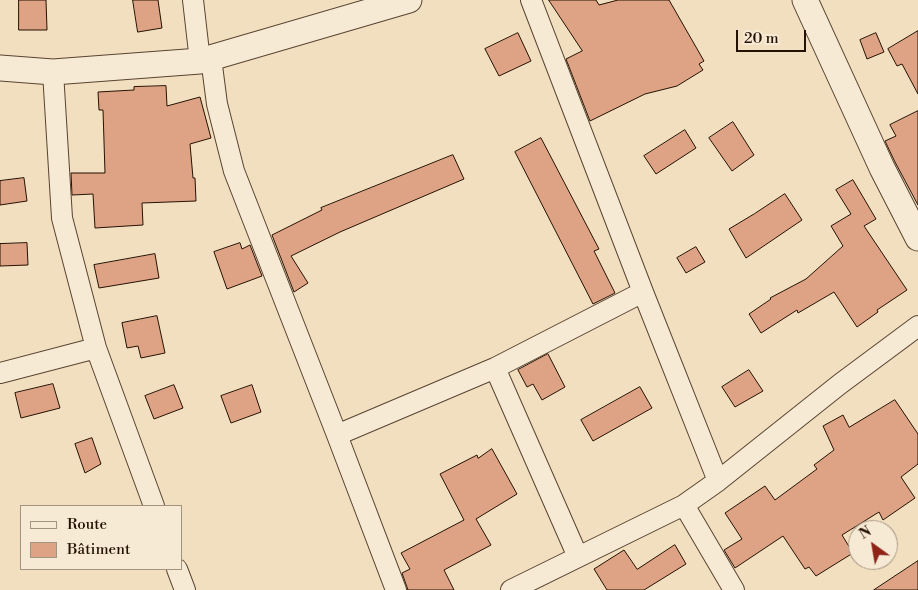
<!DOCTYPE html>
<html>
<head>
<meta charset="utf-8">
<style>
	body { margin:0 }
	#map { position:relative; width:918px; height:590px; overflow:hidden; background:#f2dfbf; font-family:"Libre Bodoni",serif }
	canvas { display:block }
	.legend { position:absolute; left:20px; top:505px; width:162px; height:65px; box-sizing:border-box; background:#f7ead5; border:1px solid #a39381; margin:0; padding:6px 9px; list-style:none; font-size:15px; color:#251102 }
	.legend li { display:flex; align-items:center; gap:10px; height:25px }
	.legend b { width:25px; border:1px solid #a39381 }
	.north { position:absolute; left:848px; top:520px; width:50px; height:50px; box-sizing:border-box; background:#f7ead5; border:1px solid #a39381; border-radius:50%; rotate:328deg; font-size:14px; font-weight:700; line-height:20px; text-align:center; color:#251102 }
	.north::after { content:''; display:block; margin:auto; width:18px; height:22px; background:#8f2418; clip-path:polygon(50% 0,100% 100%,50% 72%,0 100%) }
	.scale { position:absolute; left:736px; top:30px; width:70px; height:22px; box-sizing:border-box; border:2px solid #251102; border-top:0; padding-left:6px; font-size:15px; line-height:18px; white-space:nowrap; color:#251102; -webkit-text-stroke:4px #f7ead5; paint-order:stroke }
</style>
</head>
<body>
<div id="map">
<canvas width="918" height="590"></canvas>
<ul class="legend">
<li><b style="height:6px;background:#f7ead5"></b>Route</li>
<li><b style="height:14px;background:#dea385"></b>Bâtiment</li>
</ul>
<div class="north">N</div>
<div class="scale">20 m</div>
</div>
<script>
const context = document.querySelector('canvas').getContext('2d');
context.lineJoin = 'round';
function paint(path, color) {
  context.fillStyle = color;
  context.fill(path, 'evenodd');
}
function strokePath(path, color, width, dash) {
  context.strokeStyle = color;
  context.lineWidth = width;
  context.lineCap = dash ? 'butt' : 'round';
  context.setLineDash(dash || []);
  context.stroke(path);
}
const building = new Path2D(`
	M19 0H46L47 30H19Z
	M133 0H158L162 28 138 32Z
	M549 0H596L599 5 618 0H669L704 61 699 64 703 70 677 86 645 94 590 121 566 59 582 51Z
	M918 31V94L902 64 897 66 888 49Z
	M518 33 531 61 499 76 485 49Z
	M876 33 884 52 867 59 860 40Z
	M166 86 167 106 200 97 211 138 190 144 193 178H195L196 201 142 203 143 225 95 228 93 194 72 195 71 173H105L103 110H99L98 92 134 90V87Z
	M918 111V205L895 162 885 141 896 136 890 125Z
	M733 122 754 155 732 171 709 138Z
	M685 130 696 148 656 174 644 156Z
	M541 138 599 249 594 251 615 293 593 304 515 152Z
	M453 155 464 179 340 232 291 256 308 283 294 292 272 235 322 210 321 208Z
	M24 178 27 201 0 205V181Z
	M853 180 876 219 864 226 907 290 877 310 878 312 857 327 834 292 798 313 797 310 761 333 749 314 771 299 770 298 806 279 843 246 831 226 851 214 836 190Z
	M785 194 802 220 746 258 729 229 754 214Z
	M27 243 28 265 0 266V244Z
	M240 243 242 249 250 245 262 276 227 289 214 252Z
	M696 247 705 262 686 273 677 258Z
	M155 254 159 278 99 288 94 265Z
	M157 316 165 353 141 358 138 346 127 348 122 323Z
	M548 354 565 387 542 400 533 384 527 387 518 370Z
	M749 370 763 391 735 407 722 387Z
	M53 384 60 408 21 418 15 393Z
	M174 385 183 408 154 419 145 396Z
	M252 385 261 412 231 423 221 396Z
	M640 387 652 408 593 441 581 420Z
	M895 400 918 434V464L901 477 915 498 883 520 879 512 842 535 853 553 816 576 809 567 805 569 783 536 735 568 724 550 742 539 725 513 765 486 775 500 817 469 814 465 834 450 823 426 843 415 849 427Z
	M92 438 101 464 85 473 75 444Z
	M492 449 517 494 476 519 491 545 444 570 454 590H408L402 573 410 569 401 553 464 520 440 474 477 455 478 458Z
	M675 545 686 564 644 590H607L594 569 624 550 637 569Z
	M918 561V590H874Z`);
paint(building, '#dea385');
strokePath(building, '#251102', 1);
const minor = new Path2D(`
	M193 0 200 61
	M531 0 643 292 718 481
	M211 58 217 104 234 171 337 435 396 590
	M53 72 62 218 96 348 154 506
	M495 368 578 557
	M0 373 96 348
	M337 435 495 368 643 292
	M684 505 734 590
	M177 569 185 590
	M511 590 684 505 718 481 840 384 918 326`);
const tertiary = new Path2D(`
	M805 0 882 168 918 238
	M0 68 53 72 200 61 409 0`);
strokePath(minor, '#584431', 22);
strokePath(tertiary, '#584431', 27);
strokePath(minor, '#f7ead5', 20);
strokePath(tertiary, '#f7ead5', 25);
</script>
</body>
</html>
